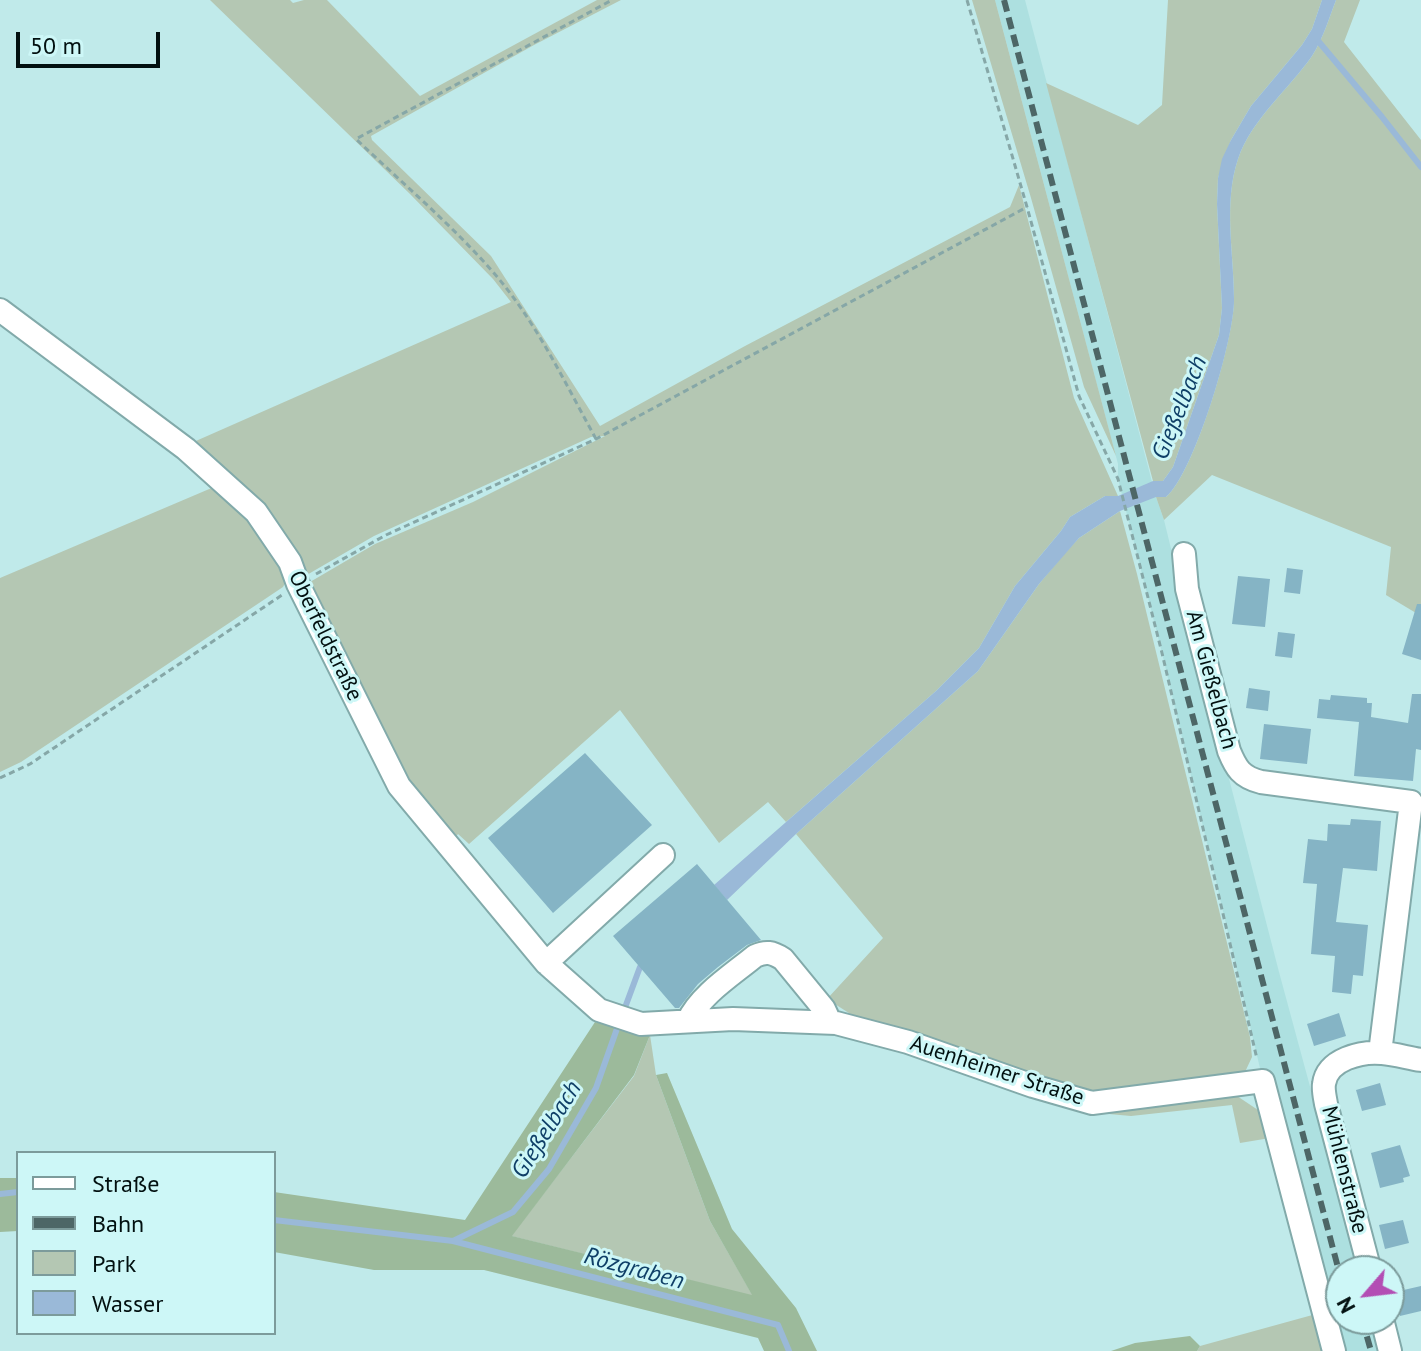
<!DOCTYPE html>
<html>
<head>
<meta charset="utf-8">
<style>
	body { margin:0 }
	#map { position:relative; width:1421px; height:1351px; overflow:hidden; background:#c0eaea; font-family:"PT Sans",sans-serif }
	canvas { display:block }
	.legend { position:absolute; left:16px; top:1151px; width:260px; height:184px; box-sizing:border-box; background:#cdf7f7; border:2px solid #7c9b9b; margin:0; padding:10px 14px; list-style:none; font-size:24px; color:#021010 }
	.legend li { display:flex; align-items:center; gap:16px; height:40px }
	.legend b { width:40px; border:2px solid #7c9b9b }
	.north { position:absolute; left:1325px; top:1255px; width:80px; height:80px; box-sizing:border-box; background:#cdf7f7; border:2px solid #7c9b9b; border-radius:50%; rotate:242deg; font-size:22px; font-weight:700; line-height:32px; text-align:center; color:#021010 }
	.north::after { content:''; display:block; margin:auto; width:28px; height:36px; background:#b34eb4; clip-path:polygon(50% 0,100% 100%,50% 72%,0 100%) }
	.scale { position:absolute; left:16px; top:32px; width:144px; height:36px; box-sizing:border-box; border:4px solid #021010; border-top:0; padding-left:10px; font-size:24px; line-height:28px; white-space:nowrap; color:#021010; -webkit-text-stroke:6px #cdf7f7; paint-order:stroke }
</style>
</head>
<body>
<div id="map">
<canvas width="1421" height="1351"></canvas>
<ul class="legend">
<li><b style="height:10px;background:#fff"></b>Straße</li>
<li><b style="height:10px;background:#4d6666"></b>Bahn</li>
<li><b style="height:22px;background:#b4c7b3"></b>Park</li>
<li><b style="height:22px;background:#9ab9d8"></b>Wasser</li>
</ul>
<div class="north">N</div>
<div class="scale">50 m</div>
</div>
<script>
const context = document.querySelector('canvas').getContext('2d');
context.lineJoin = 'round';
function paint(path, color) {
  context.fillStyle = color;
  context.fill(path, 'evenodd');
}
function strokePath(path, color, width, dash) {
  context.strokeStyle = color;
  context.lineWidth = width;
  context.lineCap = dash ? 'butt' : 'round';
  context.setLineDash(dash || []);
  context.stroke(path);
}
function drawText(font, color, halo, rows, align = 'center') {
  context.font = font + ' "PT Sans",sans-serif';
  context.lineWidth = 6;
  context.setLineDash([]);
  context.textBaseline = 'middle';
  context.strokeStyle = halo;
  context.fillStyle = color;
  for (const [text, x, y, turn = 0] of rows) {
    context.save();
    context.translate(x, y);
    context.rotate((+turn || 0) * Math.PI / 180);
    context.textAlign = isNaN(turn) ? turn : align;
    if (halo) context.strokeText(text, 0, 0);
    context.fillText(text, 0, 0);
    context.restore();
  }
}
paint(new Path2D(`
	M995 0H1025L1156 497 1164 520 1195 647 1279 972 1360 1271H1341V1319H1373L1382 1351H1334L1263 1081 1162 653 1118 479V464Z`), '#ade0e0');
paint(new Path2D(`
	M210 0H290L293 3 304 0H327L420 96 597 0H621L534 45 371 136 372 140 491 256 600 426 745 346 1010 207 1019 185 1074 398 1118 496H1105L1070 517 1061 531 1015 586 979 648 936 691 786 822 768 802 719 843 620 710 469 844 458 834 452 842 394 761 310 582 375 544 473 502 605 436 591 437 374 536 305 576 189 444 511 302 493 279 410 194Z
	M972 0H995L1116 456 1084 387 1031 198Z
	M1168 0H1322L1312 29 1302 45 1251 106 1231 140 1218 178 1217 204 1222 308 1219 335 1173 467 1163 481H1153L1046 83 1138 125 1162 105Z
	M1336 0H1360L1344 42 1421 140V616L1386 595 1391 547 1212 475 1164 520 1156 497H1166C1194 474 1235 337 1234 298 1234 253 1223 204 1238 159 1251 120 1289 89 1312 56 1323 39 1329 18 1336 0Z
	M221 484 251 515 288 577 283 587 21 762 0 772V578Z
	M1120 511 1137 574 1250 1037 1252 1057 1245 1072 1101 1095 1025 1078 852 1015 827 999 883 938 796 834 978 671 1039 584 1064 554 1079 538Z
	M650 1035 656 1075 710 1221 753 1296 511 1236 634 1076Z
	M1227 1094 1237 1096 1261 1112 1270 1138 1240 1143 1232 1105 1131 1116 1087 1112Z
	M1316 1314 1326 1351H1197L1200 1346Z`), '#b4c7b3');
paint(new Path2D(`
	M595 1022 650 1035 634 1075 512 1236 752 1295 710 1221 656 1075 667 1073 732 1229 796 1308 817 1351H764L758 1338 484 1270H374L274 1252V1192L465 1220Z
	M0 1178H18V1231L0 1232Z
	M1190 1336 1200 1346 1197 1351H1111L1135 1343Z`), '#9cba9b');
paint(new Path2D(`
	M1322 0H1336C1329 18 1323 39 1312 56 1289 89 1251 120 1238 159 1223 204 1234 253 1234 299 1235 337 1194 474 1166 497H1156L1120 511 1079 538 1039 584 978 671 796 834 727 900 714 885 936 691 979 648 1015 586 1061 531 1070 517 1105 496H1118L1153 481H1163L1173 467 1219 335 1222 308 1217 204 1218 178 1222 159 1231 140 1251 106 1302 45 1312 29Z`), '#9ab9d8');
strokePath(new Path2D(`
	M1319 42 1382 117 1421 167
	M623 1013 640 967
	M0 1194 18 1192
	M274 1220 453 1241 513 1212 549 1169 596 1088 619 1023
	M453 1241 778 1325 789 1351`), '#9ab9d8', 6);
paint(new Path2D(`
	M1287 568 1303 570 1300 594 1284 592Z
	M1238 576 1270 579 1265 627 1232 624Z
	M1417 604H1421V660L1402 654Z
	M1278 632 1295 634 1292 658 1275 656Z
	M1249 688 1270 691 1268 711 1246 708Z
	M1412 694H1421V750L1416 749 1413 781 1354 776 1359 722 1317 718 1319 699 1330 700 1331 695 1367 698V703H1372L1371 717 1408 723Z
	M1264 724 1311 729 1307 764 1260 759Z
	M585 753 652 825 553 913 488 838Z
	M1351 819 1381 821 1377 871 1343 868 1336 922 1368 925 1363 976 1353 975 1351 994 1332 992 1335 956 1311 954 1317 884 1303 883 1308 839 1327 841 1328 824 1350 825Z
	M697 864 761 940 747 945 718 967 698 984 679 1008H675L613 936Z
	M1339 1013 1346 1036 1314 1046 1307 1024Z
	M1380 1083 1386 1105 1362 1111 1356 1090Z
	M1400 1145 1410 1176 1403 1178 1404 1182 1380 1188 1371 1153Z
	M1403 1220 1409 1243 1385 1249 1379 1225Z
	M1421 1286V1311L1400 1316 1395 1292Z`), '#85b4c5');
const minor = new Path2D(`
	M0 310 186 449 256 512 290 562 298 584 399 786 546 963 599 1010 641 1024 733 1019 836 1023 908 1042 1033 1086 1092 1103 1263 1081 1334 1351
	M1184 554 1187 589 1229 751C1236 768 1241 777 1261 782L1411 802 1380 1053
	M546 963 663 855
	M688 1021C700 995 732 975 755 956 766 951 772 952 783 959L824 1009 830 1022
	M1370 1271 1326 1104C1325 1098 1323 1090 1324 1084 1327 1059 1362 1051 1382 1053 1395 1054 1408 1058 1421 1060
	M1382 1319 1390 1351`);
strokePath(minor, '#82aaaa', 26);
strokePath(new Path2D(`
	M967 0 1027 207 1079 396 1118 479 1162 653 1257 1059
	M596 439C565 383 536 321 493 272 451 224 402 183 356 139L612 0
	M316 574 386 535 596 439 1027 207
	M0 778 30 764 282 595`), '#86a7a7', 3, [6, 4]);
strokePath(minor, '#fff', 22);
strokePath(new Path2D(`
	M1004 0 1341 1279
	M1362 1319 1371 1351`), '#4d6666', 6, [12, 6]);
drawText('22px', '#021010', '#cdf7f7', [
	["Oberfeldstraße",325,636,64],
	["Am Gießelbach",1211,680,75],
	["Auenheimer Straße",997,1071,18],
	["Mühlenstraße",1344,1170,76]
]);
drawText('italic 24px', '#0f3f67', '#cdf7f7', [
	["Gießelbach",1180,408,-68],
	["Gießelbach",547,1130,-58],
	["Rözgraben",634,1269,15]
]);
</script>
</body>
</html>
